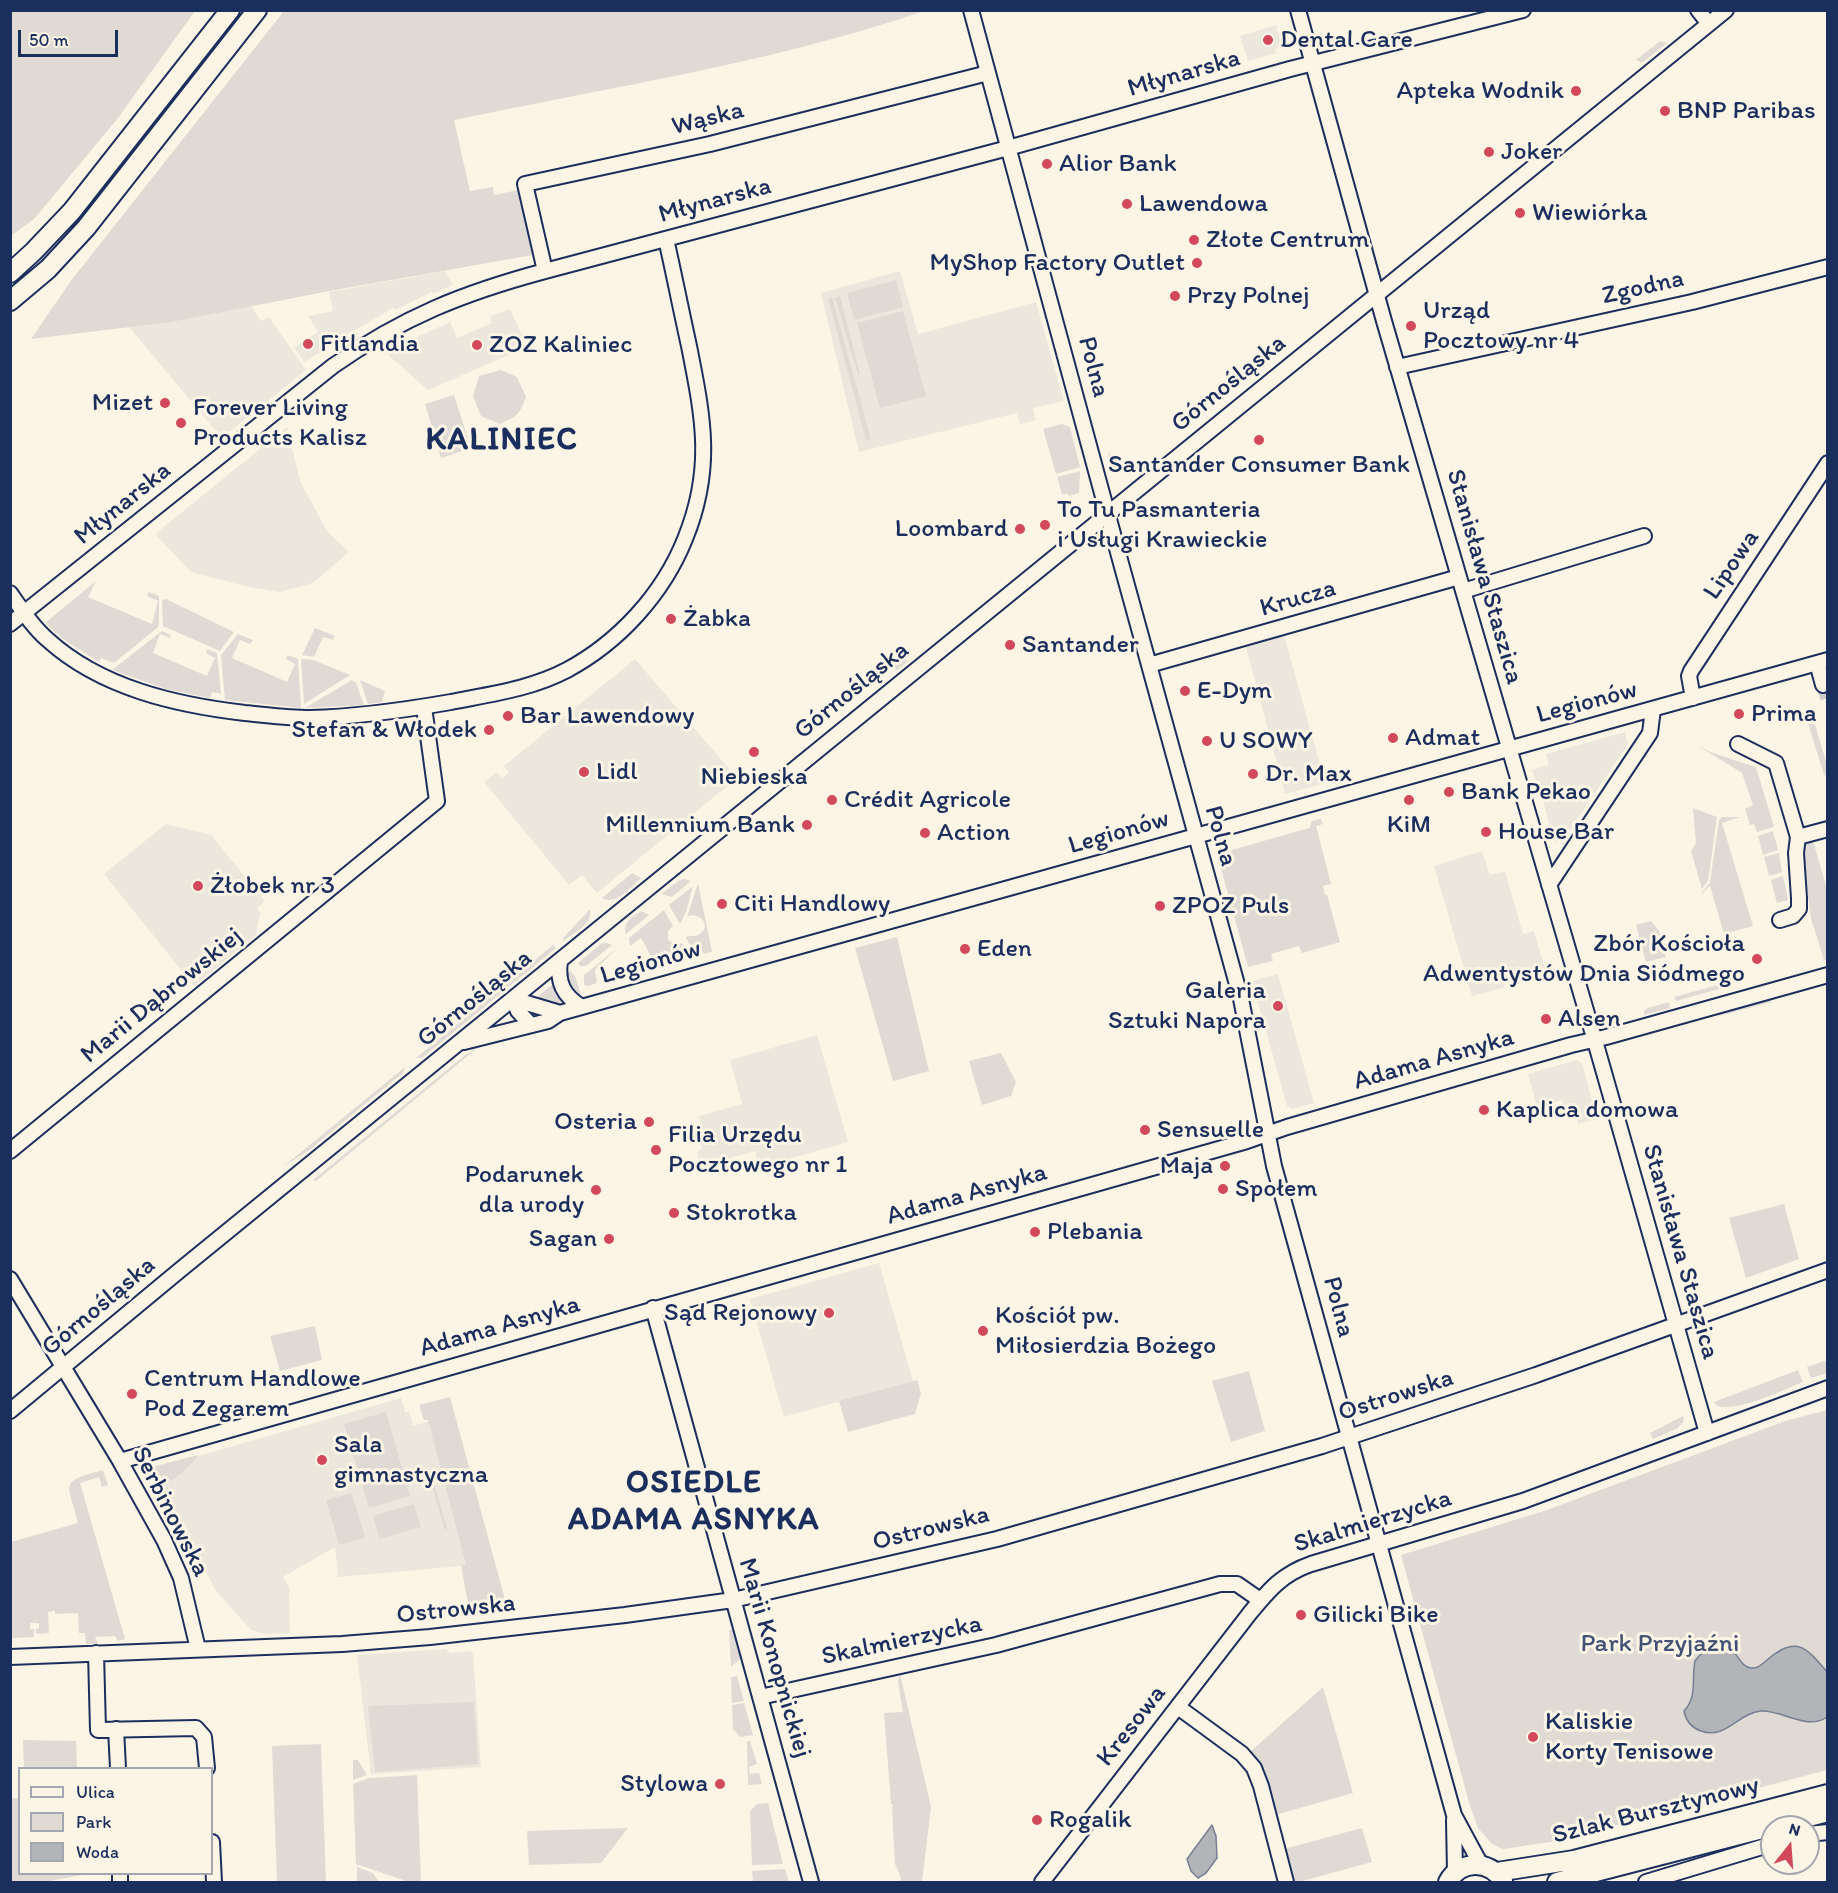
<!DOCTYPE html>
<html>
<head>
<meta charset="utf-8">
<style>
	body { margin:0 }
	#map { position:relative; width:1838px; height:1893px; overflow:hidden; background:#fcf5e5; font-family:Itim,sans-serif }
	canvas { display:block }
	.frame { position:absolute; inset:0; border:12px solid #1b2f5e; pointer-events:none }
	.legend { position:absolute; left:18px; top:1767px; width:195px; height:108px; box-sizing:border-box; background:#fcf5e5; border:2px solid #a2a6af; margin:0; padding:8px 10px; list-style:none; font-size:18px; color:#1b2f5e }
	.legend li { display:flex; align-items:center; gap:12px; height:30px }
	.legend b { width:30px; border:2px solid #a2a6af }
	.north { position:absolute; left:1760px; top:1815px; width:60px; height:60px; box-sizing:border-box; background:#fcf5e5; border:2px solid #a2a6af; border-radius:50%; rotate:17deg; font-size:16px; font-weight:700; line-height:24px; text-align:center; color:#1b2f5e }
	.north::after { content:''; display:block; margin:auto; width:21px; height:27px; background:#d1495b; clip-path:polygon(50% 0,100% 100%,50% 72%,0 100%) }
	.scale { position:absolute; left:18px; top:30px; width:100px; height:27px; box-sizing:border-box; border:3px solid #1b2f5e; border-top:0; padding-left:8px; font-size:18px; line-height:21px; white-space:nowrap; color:#1b2f5e; -webkit-text-stroke:4px #fcf5e5; paint-order:stroke }
</style>
</head>
<body>
<div id="map">
<canvas width="1838" height="1893"></canvas>
<div class="frame"></div>
<ul class="legend">
<li><b style="height:8px;background:#fcf5e5"></b>Ulica</li>
<li><b style="height:16px;background:#dfdbd4"></b>Park</li>
<li><b style="height:16px;background:#b2b4b8"></b>Woda</li>
</ul>
<div class="north">N</div>
<div class="scale">50 m</div>
</div>
<script>
const context = document.querySelector('canvas').getContext('2d');
context.lineJoin = 'round';
function paint(path, color) {
  context.fillStyle = color;
  context.fill(path, 'evenodd');
}
function strokePath(path, color, width, dash) {
  context.strokeStyle = color;
  context.lineWidth = width;
  context.lineCap = dash ? 'butt' : 'round';
  context.setLineDash(dash || []);
  context.stroke(path);
}
function drawText(font, color, halo, rows, align = 'center') {
  context.font = font + ' Itim,sans-serif';
  context.lineWidth = 6;
  context.setLineDash([]);
  context.textBaseline = 'middle';
  context.strokeStyle = halo;
  context.fillStyle = color;
  for (const [text, x, y, turn = 0] of rows) {
    context.save();
    context.translate(x, y);
    context.rotate((+turn || 0) * Math.PI / 180);
    context.textAlign = isNaN(turn) ? turn : align;
    if (halo) context.strokeText(text, 0, 0);
    context.fillText(text, 0, 0);
    context.restore();
  }
}
paint(new Path2D(`
	M1276 25 1283 47 1275 49 1276 53 1248 61 1240 36Z
	M445 271 453 285 433 294 432 292 395 310 393 308 348 334V336L304 362 294 347 318 332 308 316 333 311 329 292Z
	M900 271 918 334 1036 302 1064 401 1033 408 1036 420 1020 424 1017 413 859 452 821 293Z
	M251 306 261 321 269 317 306 370 222 438 129 327 172 322Z
	M510 309 527 347 428 390 387 354 413 339 450 322 457 338 492 323 490 316Z
	M287 427 300 481 327 531 349 552 313 583 279 592 248 587 191 572 155 534Z
	M1284 635 1325 783 1285 794 1246 647Z
	M635 659 737 778 597 893 582 875 569 885 484 782 497 772 502 778 509 773 504 766Z
	M1625 732 1628 744 1564 839 1554 842 1538 781H1536L1532 770 1549 765 1546 754Z
	M166 824 211 835 265 901 257 908 260 913 256 935 194 986 104 874Z
	M1482 851 1490 875 1505 871 1523 934 1534 931 1545 969 1507 980 1503 988 1472 996 1434 866Z
	M1278 974 1314 1103 1292 1109 1287 1106 1252 981Z
	M817 1035 848 1142 760 1167 755 1151 701 1166 697 1153 702 1148 700 1141 703 1140 702 1138 704 1137 699 1116 742 1104 730 1060Z
	M1577 1060 1582 1063 1597 1119 1578 1124 1575 1112 1566 1115 1562 1100 1537 1107 1528 1074Z
	M879 1263 913 1381 784 1417 750 1299Z
	M401 1398 405 1412H409L413 1426 430 1421 472 1565 338 1577 335 1547 283 1577 289 1587 290 1633 265 1634 251 1630 216 1591 152 1469Z
	M446 1649 450 1653 470 1651 473 1654 481 1767 371 1774 357 1655Z`), '#ece7dc');
paint(new Path2D(`
	M11 10 195 11 118 118 35 218 11 236Z
	M284 11V10L924 11C772 63 611 87 454 120L470 191 493 187 494 195 518 190 533 255 329 291 172 322 31 339 70 282Z
	M1660 41 1667 43 1642 63 1636 60Z
	M896 280 903 307 854 320 847 293Z
	M840 296 860 374 858 375 835 298Z
	M832 297 871 439 866 440 828 298Z
	M903 311 926 396 880 408 857 323Z
	M501 370 517 377 526 397C519 415 518 416 500 424L481 416 473 396 479 376Z
	M454 395 471 448 441 458 425 404Z
	M1062 424 1070 427 1080 467 1056 474 1043 429Z
	M1109 453 1126 462 1119 467 1108 463 1107 457Z
	M1080 471 1079 493 1068 496V494H1062L1057 477Z
	M96 581 88 597 152 624 158 601 147 596 149 592 159 596V625L157 628 114 663 101 658 99 662 63 639 45 623Z
	M166 599 234 632 220 651 163 626 162 600Z
	M315 628 335 636 333 640 323 637 314 657 302 655Z
	M162 631 171 635 170 638 160 634 153 653 207 676 215 658 206 653 207 649 217 653 221 694 212 692 210 698 166 689 112 670Z
	M238 634 253 640 250 644 240 640 232 658 287 682 295 664 286 659 287 655 298 659 301 708 225 700 221 655Z
	M897 657 908 661 897 670 886 667Z
	M301 659 313 660 350 675 304 704Z
	M352 680 356 683 364 705 305 708Z
	M360 680 385 691 382 702 368 704Z
	M1810 719 1811 721H1814L1827 765V776L1824 775 1807 720Z
	M1695 744 1710 752 1756 767 1774 827 1757 832 1754 824 1750 825 1745 809 1753 805 1742 773Z
	M1693 808 1717 817 1708 881 1702 889 1691 851 1696 843Z
	M1722 817H1740L1722 823 1753 926 1724 934 1710 886 1700 895 1710 882 1719 820Z
	M1321 819 1323 824 1316 826 1331 884 1323 886 1325 895H1327L1340 942 1302 953 1299 946 1271 954 1273 961 1248 967 1220 865 1232 850 1309 828 1312 821Z
	M1773 831 1778 850 1763 855 1758 836Z
	M1813 841 1827 889 1828 959 1824 960 1811 919 1801 844Z
	M1779 853 1782 872 1769 876 1764 857Z
	M632 873 641 878C631 887 616 906 602 898Z
	M1783 876 1788 900 1777 903 1771 880Z
	M684 879 691 881 672 897 661 894 680 880Z
	M698 883 712 952 704 954 698 947 691 948 686 937C691 935 696 937 700 934 712 926 700 911 687 917Z
	M693 886 686 912 680 924 669 905Z
	M590 909C594 924 572 934 562 942L564 937Z
	M664 910 673 926 668 931V940L676 945 682 943 689 958 645 969 641 967 653 960 641 938 630 946 629 938Z
	M641 911 649 915 626 934C622 922 633 917 641 911Z
	M1651 921 1659 931 1666 957 1646 962 1636 925Z
	M897 937 929 1071 893 1081 855 948Z
	M602 943H607L612 945 586 966H580L578 963Z
	M553 945 556 948 422 1058H416Z
	M616 949 600 965H598L595 971 597 983 588 986 584 985V975Z
	M569 970 575 976 582 998 575 995 566 981Z
	M553 985 563 999 562 1003H546L537 1000 536 998 550 986Z
	M1718 985 1719 989 1676 1001 1674 997Z
	M1769 999 1772 1002 1719 1016 1720 1013Z
	M1669 1002 1670 1008 1644 1015V1011L1648 1008Z
	M481 1045 316 1181 313 1180 464 1056Z
	M1001 1053 1016 1082 1011 1096 982 1105 969 1061Z
	M405 1067 403 1073 308 1151 283 1167Z
	M1784 1204 1799 1259 1746 1278 1729 1218Z
	M315 1326 322 1360 280 1371 270 1336Z
	M1827 1360V1373L1811 1378 1807 1367Z
	M1798 1370 1803 1382C1780 1391 1739 1412 1717 1406L1714 1402Z
	M1249 1371 1265 1431 1231 1442 1212 1381Z
	M917 1380 921 1393 915 1414 848 1432 839 1401Z
	M450 1397 507 1607 470 1615 461 1565H466L428 1420H424L419 1405Z
	M1827 1410V1770L1557 1841 1503 1849 1492 1844 1478 1828 1470 1806 1401 1555 1547 1510 1785 1421Z
	M386 1412 410 1496 369 1508 344 1424Z
	M1683 1416 1684 1421 1678 1428 1653 1439 1650 1433Z
	M1647 1446 1648 1448 1563 1480 1562 1478Z
	M198 1455C190 1466 175 1483 160 1483L152 1467Z
	M103 1470 108 1485 102 1487 99 1477 80 1483 125 1639 118 1641 115 1636 95 1637 98 1644H86L85 1633H79L78 1613 55 1614V1611L48 1612 49 1633 36 1634V1629L39 1628V1623H30V1629H34V1637L11 1638V1542L78 1523C69 1482 56 1483 103 1470Z
	M431 1472 447 1529 445 1530 428 1473Z
	M352 1493 365 1538 339 1545 326 1500Z
	M414 1504 421 1527 380 1539 373 1516Z
	M734 1629 741 1658 731 1667 729 1630Z
	M900 1674 931 1807 922 1882H901L900 1875 895 1864 892 1809 893 1805 891 1804 884 1713 903 1712 898 1681Z
	M737 1676 744 1701 732 1703 731 1677Z
	M1323 1687 1353 1793 1275 1815 1259 1764 1250 1752Z
	M474 1702 478 1764 375 1772 368 1706Z
	M744 1703 753 1735 740 1737 733 1729 732 1705Z
	M23 1740 76 1741 77 1768H24Z
	M747 1741H750L757 1764 749 1767 750 1774 759 1773 762 1784 748 1785Z
	M321 1744 326 1882H277L272 1746Z
	M353 1760H358L367 1775 353 1780Z
	M417 1775 421 1882H409L356 1864 353 1784 369 1778Z
	M10 1798H19L20 1874H87L44 1882H11Z
	M768 1803 783 1864 752 1865 750 1811 757 1804Z
	M628 1828 601 1863 529 1865 527 1831Z
	M1362 1828 1372 1862 1299 1882H1293L1284 1849Z
	M357 1867 373 1873 379 1882H357Z
	M785 1869 789 1882H753L752 1871Z`), '#dfdbd4');
const water = new Path2D(`
	M1723 1645C1739 1650 1738 1666 1751 1668 1758 1669 1762 1664 1767 1660 1796 1634 1807 1648 1827 1672V1717C1807 1731 1783 1710 1761 1711 1738 1713 1726 1740 1701 1731 1692 1728 1686 1721 1684 1711 1698 1696 1691 1680 1695 1661 1702 1651 1711 1646 1723 1645Z
	M1212 1825 1216 1836 1217 1858 1206 1873 1198 1878 1191 1871 1187 1859Z`);
paint(water, '#b2b4b8');
strokePath(water, '#767f94', 1.5);
strokePath(new Path2D(`
	M1823 685 1828 700`), '#cfcdca', 14, [14, 7]);
const minor = new Path2D(`
	M971 10 1122 567 1241 999 1274 1166 1454 1815 1481 1865
	M1298 10 1384 321 1595 1041 1707 1433
	M1698 10 1709 24
	M545 271 525 184 710 144 988 73
	M1397 367 1692 302 1828 267
	M1463 591 1644 536
	M10 593C22 610 33 627 48 640 101 688 176 705 245 713 267 715 288 718 310 718 358 717 405 710 451 702 491 694 531 689 567 670 619 642 663 594 685 539 714 468 703 417 689 346 681 310 674 274 666 239
	M10 624 333 366C403 317 463 293 545 271L1008 148 1290 69 1523 10
	M1817 663 1823 685
	M1149 665 1459 577
	M1693 698 1689 676 1691 671 1828 463
	M1738 744 1776 763 1798 837 1828 829
	M1549 885 1650 733 1653 709
	M1780 920 1793 916 1799 909V898L1796 853 1798 837
	M560 961C557 982 563 996 582 1007
	M513 999 560 1013
	M513 999 518 1011 531 1025
	M464 1042 548 1021 560 1013 1828 660
	M10 1151 437 801 424 707
	M10 1279 120 1461 164 1540 181 1578 198 1649
	M653 1308 811 1882
	M10 1411 180 1270 1726 10
	M120 1461 1247 1141 1287 1127 1571 1045 1606 1037 1828 975
	M96 1653 98 1730 196 1728 204 1737 207 1768
	M10 1657 342 1644 430 1637 625 1615 733 1600 997 1539 1322 1446 1536 1375 1828 1270
	M760 1697 996 1645 1220 1584H1237L1260 1600
	M1178 1707 1242 1754 1254 1768 1261 1786 1286 1882
	M116 1729 118 1768
	M1454 1820 1455 1872
	M1808 1834 1828 1832
	M212 1842 214 1882
	M120 1882V1874
	M1042 1882 1250 1613C1269 1590 1282 1574 1311 1564L1523 1501 1828 1388
	M1646 1882 1772 1844`);
const major = new Path2D(`
	M10 273 33 252 72 211 230 10
	M10 301 48 269 86 228 257 10
	M1497 1872 1574 1860 1828 1794
	M1448 1882C1460 1860 1489 1859 1503 1881
	M1557 1882 1828 1812`);
strokePath(minor, '#1b2f5e', 18);
strokePath(major, '#1b2f5e', 22);
strokePath(minor, '#fcf5e5', 14);
strokePath(major, '#fcf5e5', 18);
for (const [x, y, r, color] of [
	[1268,40,6,"#d1495b"],
	[1576,91,6,"#d1495b"],
	[1665,111,6,"#d1495b"],
	[1489,152,6,"#d1495b"],
	[1047,164,6,"#d1495b"],
	[1127,204,6,"#d1495b"],
	[1520,213,6,"#d1495b"],
	[1194,240,6,"#d1495b"],
	[1197,263,6,"#d1495b"],
	[1175,296,6,"#d1495b"],
	[1411,326,6,"#d1495b"],
	[308,344,6,"#d1495b"],
	[477,345,6,"#d1495b"],
	[165,403,6,"#d1495b"],
	[181,423,6,"#d1495b"],
	[1259,440,6,"#d1495b"],
	[1045,525,6,"#d1495b"],
	[1020,529,6,"#d1495b"],
	[671,619,6,"#d1495b"],
	[1010,645,6,"#d1495b"],
	[1185,691,6,"#d1495b"],
	[1739,714,6,"#d1495b"],
	[508,716,6,"#d1495b"],
	[489,730,6,"#d1495b"],
	[1393,738,6,"#d1495b"],
	[1207,741,6,"#d1495b"],
	[754,752,6,"#d1495b"],
	[584,772,6,"#d1495b"],
	[1253,774,6,"#d1495b"],
	[1449,792,6,"#d1495b"],
	[832,800,6,"#d1495b"],
	[1409,800,6,"#d1495b"],
	[807,825,6,"#d1495b"],
	[1486,832,6,"#d1495b"],
	[925,833,6,"#d1495b"],
	[198,886,6,"#d1495b"],
	[722,904,6,"#d1495b"],
	[1160,906,6,"#d1495b"],
	[965,949,6,"#d1495b"],
	[1757,959,6,"#d1495b"],
	[1278,1006,6,"#d1495b"],
	[1546,1019,6,"#d1495b"],
	[1484,1110,6,"#d1495b"],
	[649,1122,6,"#d1495b"],
	[1145,1130,6,"#d1495b"],
	[656,1150,6,"#d1495b"],
	[1225,1166,6,"#d1495b"],
	[1223,1189,6,"#d1495b"],
	[596,1190,6,"#d1495b"],
	[674,1213,6,"#d1495b"],
	[1035,1232,6,"#d1495b"],
	[609,1239,6,"#d1495b"],
	[829,1313,6,"#d1495b"],
	[983,1331,6,"#d1495b"],
	[132,1394,6,"#d1495b"],
	[322,1460,6,"#d1495b"],
	[1301,1615,6,"#d1495b"],
	[1533,1737,6,"#d1495b"],
	[720,1784,6,"#d1495b"],
	[1037,1820,6,"#d1495b"]
]) {
  const dot = new Path2D();
  dot.arc(x, y, r, 0, 2 * Math.PI);
  context.fillStyle = color;
  context.fill(dot);
  strokePath(dot, '#fcf5e5', 2);
}
drawText('26px', '#1b2f5e', '#fcf5e5', [
	["Dental Care",1280,40],
	["Apteka Wodnik",1564,91,"right"],
	["BNP Paribas",1677,111],
	["Joker",1501,152],
	["Alior Bank",1059,164],
	["Lawendowa",1139,204],
	["Wiewiórka",1532,213],
	["Złote Centrum",1206,240],
	["MyShop Factory Outlet",1185,263,"right"],
	["Przy Polnej",1187,296],
	["Urząd",1423,311],
	["Pocztowy nr 4",1423,341],
	["Fitlandia",320,344],
	["ZOZ Kaliniec",489,345],
	["Mizet",153,403,"right"],
	["Forever Living",193,408],
	["Products Kalisz",193,438],
	["Santander Consumer Bank",1259,465,"center"],
	["To Tu Pasmanteria",1057,510],
	["i Usługi Krawieckie",1057,540],
	["Loombard",1008,529,"right"],
	["Żabka",683,619],
	["Santander",1022,645],
	["E-Dym",1197,691],
	["Prima",1751,714],
	["Bar Lawendowy",520,716],
	["Stefan & Włodek",477,730,"right"],
	["Admat",1405,738],
	["U SOWY",1219,741],
	["Lidl",596,772],
	["Dr. Max",1265,774],
	["Niebieska",754,777,"center"],
	["Bank Pekao",1461,792],
	["Crédit Agricole",844,800],
	["Millennium Bank",795,825,"right"],
	["KiM",1409,825,"center"],
	["House Bar",1498,832],
	["Action",937,833],
	["Żłobek nr 3",210,886],
	["Citi Handlowy",734,904],
	["ZPOZ Puls",1172,906],
	["Zbór Kościoła",1745,944,"right"],
	["Adwentystów Dnia Siódmego",1745,974,"right"],
	["Eden",977,949],
	["Galeria",1266,991,"right"],
	["Sztuki Napora",1266,1021,"right"],
	["Alsen",1558,1019],
	["Kaplica domowa",1496,1110],
	["Osteria",637,1122,"right"],
	["Sensuelle",1157,1130],
	["Filia Urzędu",668,1135],
	["Pocztowego nr 1",668,1165],
	["Maja",1213,1166,"right"],
	["Podarunek",584,1175,"right"],
	["dla urody",584,1205,"right"],
	["Społem",1235,1189],
	["Stokrotka",686,1213],
	["Plebania",1047,1232],
	["Sagan",597,1239,"right"],
	["Sąd Rejonowy",817,1313,"right"],
	["Kościół pw.",995,1316],
	["Miłosierdzia Bożego",995,1346],
	["Centrum Handlowe",144,1379],
	["Pod Zegarem",144,1409],
	["Sala",334,1445],
	["gimnastyczna",334,1475],
	["Gilicki Bike",1313,1615],
	["Kaliskie",1545,1722],
	["Korty Tenisowe",1545,1752],
	["Stylowa",708,1784,"right"],
	["Rogalik",1049,1820]
], 'left');
drawText('26px', '#1b2f5e', '#fcf5e5', [
	["Młynarska",1184,74,-16],
	["Wąska",708,119,-14],
	["Młynarska",715,201,-15],
	["Zgodna",1643,288,-13],
	["Polna",1093,367,75],
	["Górnośląska",1229,384,-39],
	["Młynarska",123,504,-39],
	["Lipowa",1732,565,-56],
	["Stanisława Staszica",1484,577,74],
	["Krucza",1298,599,-16],
	["Górnośląska",852,691,-39],
	["Legionów",1587,703,-15],
	["Legionów",1119,833,-16],
	["Polna",1220,836,74],
	["Legionów",651,963,-16],
	["Marii Dąbrowskiej",162,996,-39],
	["Górnośląska",475,999,-39],
	["Adama Asnyka",1434,1060,-16],
	["Adama Asnyka",967,1195,-16],
	["Stanisława Staszica",1680,1252,74],
	["Górnośląska",99,1307,-40],
	["Polna",1338,1307,75],
	["Adama Asnyka",500,1327,-16],
	["Ostrowska",1396,1396,-18],
	["Serbinowska",170,1512,63],
	["Skalmierzycka",1373,1522,-17],
	["Ostrowska",931,1529,-14],
	["Ostrowska",456,1610,-6],
	["Skalmierzycka",902,1641,-12],
	["Marii Konopnickiej",774,1658,74],
	["Kresowa",1132,1726,-52],
	["Szlak Bursztynowy",1656,1811,-14]
]);
drawText('26px', '#425176', '#fcf5e5', [
	["Park Przyjaźni",1660,1644]
]);
context.letterSpacing = '1.5px';
drawText('bold 32px', '#1b2f5e', '#fcf5e5', [
	["KALINIEC",502,441],
	["OSIEDLE",694,1484],
	["ADAMA ASNYKA",694,1521]
]);
context.letterSpacing = '0px';
</script>
</body>
</html>
